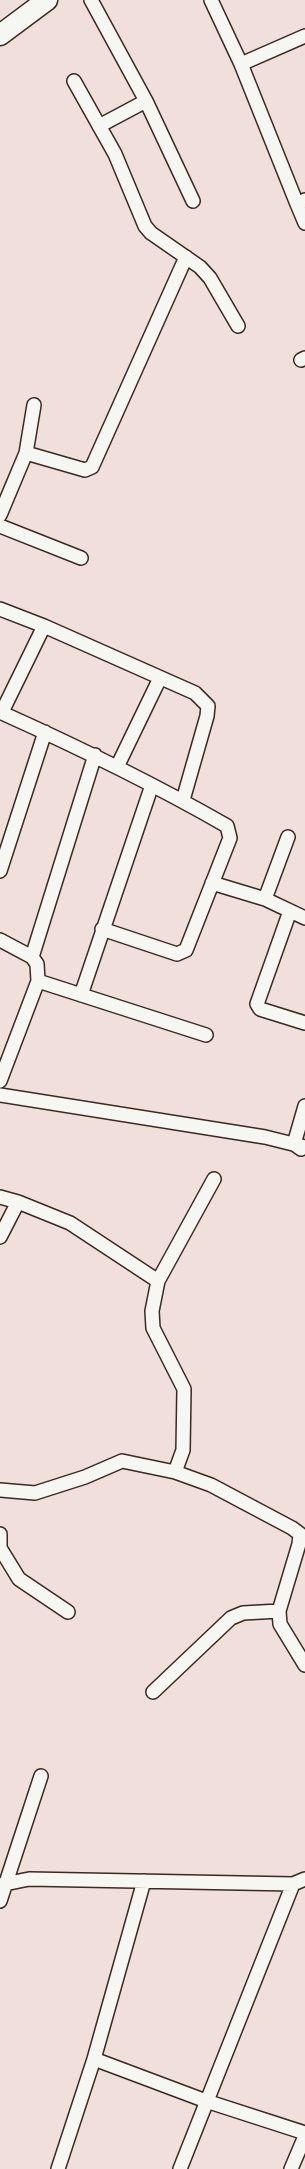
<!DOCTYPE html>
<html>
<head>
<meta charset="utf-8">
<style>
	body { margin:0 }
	canvas { display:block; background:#f0dfdb }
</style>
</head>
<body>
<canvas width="305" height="2169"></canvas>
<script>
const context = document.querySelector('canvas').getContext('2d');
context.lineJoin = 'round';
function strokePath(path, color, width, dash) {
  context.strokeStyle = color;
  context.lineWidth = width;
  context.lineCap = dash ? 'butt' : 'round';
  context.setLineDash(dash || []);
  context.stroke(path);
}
const minor = new Path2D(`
	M91 0 146 101 193 201
	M211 0 241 64 297 204 305 200
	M241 64 305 36
	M74 81 115 154 145 226 151 233 200 267 210 278 238 326
	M99 126 146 101
	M297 204 305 223
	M301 360 305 358
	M26 453 85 470 92 467 186 257
	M0 515 26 453 34 405
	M0 526 81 558
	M0 609 44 626 195 693 208 706 207 716 183 800
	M0 712C78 747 154 784 227 826L230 838 186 950 177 954 102 929
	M2 712 44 626
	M117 767 160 678
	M0 871 45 732
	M212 883 265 899 305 918
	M265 899 288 837
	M290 911 257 1004 260 1009 305 1023
	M0 940 32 957 37 964 38 981 0 1081
	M32 957 95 755
	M38 981 206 1035
	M81 995 152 785
	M0 1095 265 1137 305 1147
	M301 1149 294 1144 305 1106
	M0 1197 18 1202 70 1223 158 1281 152 1311 153 1328 184 1389 183 1450 175 1472
	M0 1237 18 1202
	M158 1281 214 1179
	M0 1490 35 1493 85 1477 122 1461 175 1472 211 1485 292 1528 300 1534 299 1544 279 1611 280 1624 305 1665
	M0 1534V1546
	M0 1548 19 1579 68 1612
	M153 1692 231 1618 243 1613 279 1611
	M0 1885 29 1879 293 1884 305 1879
	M0 1901 41 1776
	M94 2059 206 2101 305 2133
	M58 2169 94 2059 144 1881
	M180 2169 293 1884
	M291 2169 305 2136`);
const primary = new Path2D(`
	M0 35 47 0`);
strokePath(minor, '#3b2a1e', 16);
strokePath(primary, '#3b2a1e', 23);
strokePath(minor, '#f6f6f2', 13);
strokePath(primary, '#f6f6f2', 20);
</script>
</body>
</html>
